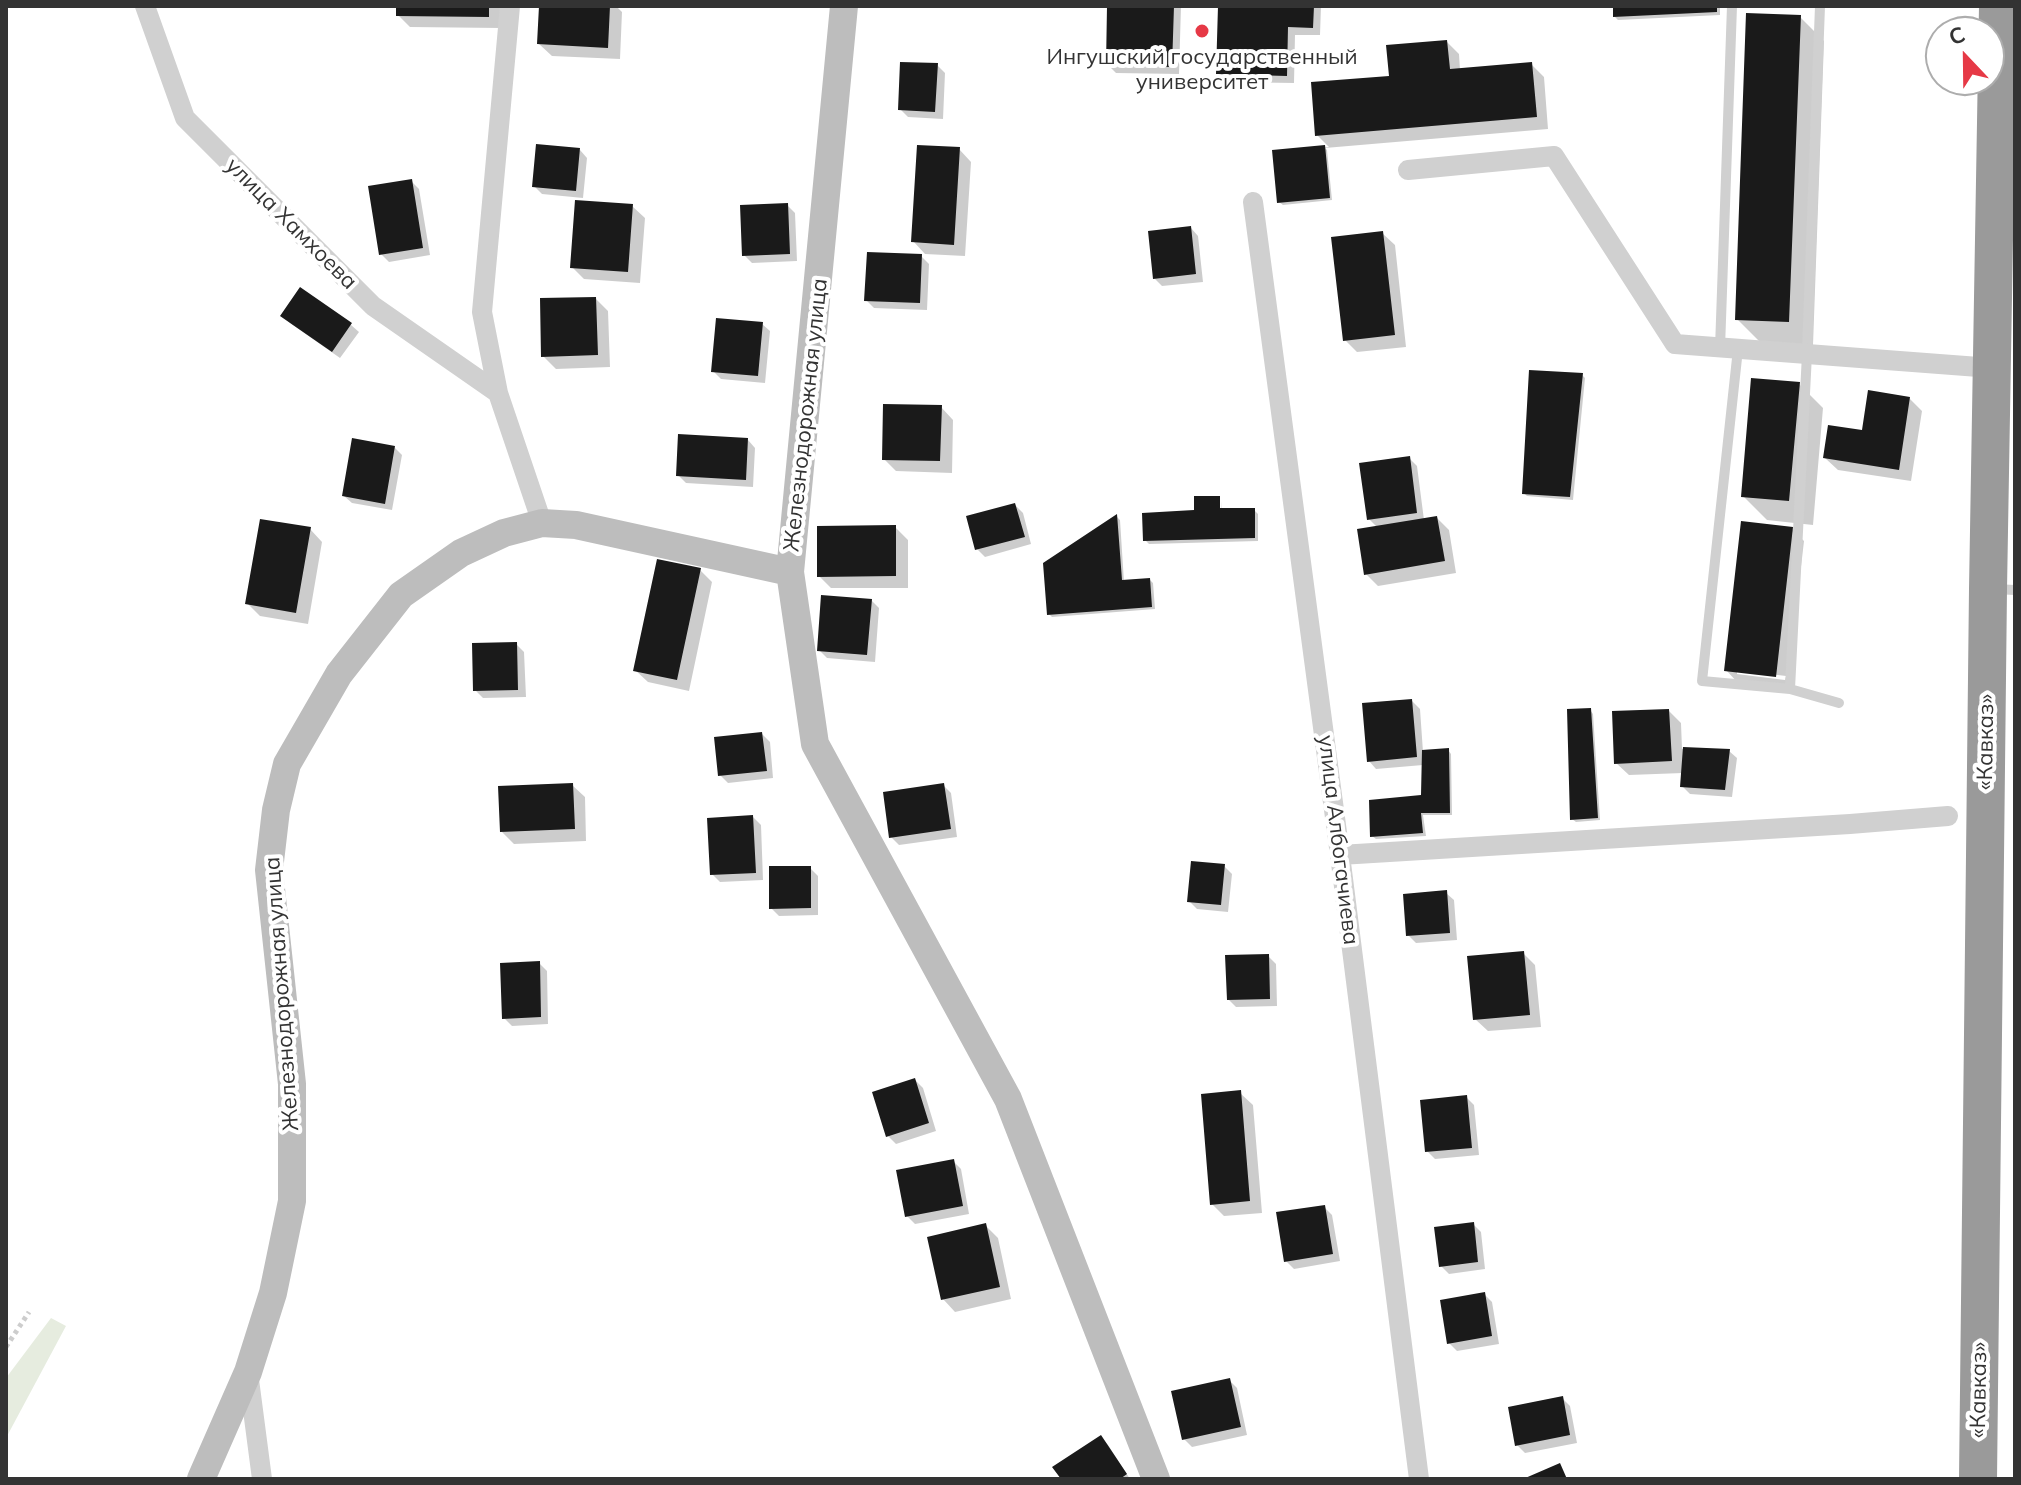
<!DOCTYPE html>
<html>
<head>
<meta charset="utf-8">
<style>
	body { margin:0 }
	#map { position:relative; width:2021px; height:1485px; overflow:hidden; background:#fff; font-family:Mulish,sans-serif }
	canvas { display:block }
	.frame { position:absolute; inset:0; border:8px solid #333; pointer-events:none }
	.north { position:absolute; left:1925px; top:16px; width:80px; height:80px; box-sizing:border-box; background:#fff; border:2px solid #adadad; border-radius:50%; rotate:338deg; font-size:22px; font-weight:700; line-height:32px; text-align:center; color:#333 }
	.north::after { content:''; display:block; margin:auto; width:28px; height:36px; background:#e63946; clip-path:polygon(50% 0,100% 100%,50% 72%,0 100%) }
</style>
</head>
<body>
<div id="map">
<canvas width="2021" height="1485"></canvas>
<div class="frame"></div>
<div class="north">С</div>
</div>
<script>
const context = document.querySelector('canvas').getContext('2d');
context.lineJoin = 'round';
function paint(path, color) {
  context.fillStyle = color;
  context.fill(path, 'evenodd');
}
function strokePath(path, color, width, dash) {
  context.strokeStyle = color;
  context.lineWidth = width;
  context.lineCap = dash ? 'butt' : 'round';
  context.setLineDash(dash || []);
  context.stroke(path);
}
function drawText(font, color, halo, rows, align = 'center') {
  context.font = font + ' Mulish,sans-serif';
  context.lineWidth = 8;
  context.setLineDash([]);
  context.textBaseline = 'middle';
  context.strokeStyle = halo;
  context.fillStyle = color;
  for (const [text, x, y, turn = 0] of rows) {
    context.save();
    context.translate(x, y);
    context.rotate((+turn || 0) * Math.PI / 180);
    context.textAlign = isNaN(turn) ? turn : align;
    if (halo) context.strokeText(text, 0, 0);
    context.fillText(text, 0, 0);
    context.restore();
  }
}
paint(new Path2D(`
	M51 1318 66 1326 6 1438V1378Z`), '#e6ecdf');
paint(new Path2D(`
	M398 6H501L500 28 410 27 398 15Z
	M541 6H616L622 12 620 59 552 56 539 44Z
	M1109 6H1181L1179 74 1116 73 1108 65Z
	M1220 6H1321L1320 35H1295L1294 83 1226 82 1218 74Z
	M1615 6H1720V15L1618 20 1615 17Z
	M1800 17 1824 41 1813 345 1761 343 1737 319Z
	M1447 42 1459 54 1460 70 1532 65 1544 77 1548 129 1325 148 1327 150 1332 200 1283 205 1279 202 1274 152 1329 147 1317 135 1391 77Z
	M937 65 945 73 943 119 908 117 900 109Z
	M959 149 971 162 965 256 925 254 913 241Z
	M580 150 587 158 583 198 542 194 534 186Z
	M411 181 419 189 430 255 389 262 381 254Z
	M787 205 795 213 797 261 752 263 744 255Z
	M632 206 645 218 640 283 584 279 572 267Z
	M1191 228 1198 236 1203 282 1162 286 1154 278Z
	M1382 233 1395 245 1406 347 1357 352 1345 340Z
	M921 256 929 264 927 310 874 308 866 300Z
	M596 299 608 311 610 367 556 369 543 356Z
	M282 315 351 325 359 332 340 358 290 323Z
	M762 324 770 331 765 383 721 379 713 371Z
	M1582 375 1585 378 1573 500 1527 496 1524 493Z
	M1799 384 1823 408 1813 525 1767 520 1743 496Z
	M1909 398 1922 411 1911 481 1838 470 1825 458 1864 433Z
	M941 407 953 420 952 473 896 471 884 459Z
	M748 440 755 448 753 487 686 483 678 475Z
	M394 447 402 455 392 510 352 503 344 496Z
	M1409 458 1417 466 1424 520 1437 518 1449 530 1456 573 1378 586 1366 574 1378 528 1369 519Z
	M1196 498H1220L1217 518 1221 519 1222 501V510H1254L1258 514V541L1149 544 1145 540V515L1196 512Z
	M1015 505 1023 513 1031 544 985 557 977 549Z
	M1117 517 1120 520 1124 582 1150 580 1153 583 1155 609 1052 617 1049 614Z
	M895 527 908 540V588H831L819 576Z
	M310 529 322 542 308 624 260 616 248 604Z
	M1792 529 1804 541 1787 688 1738 683 1726 670ZM1737 670 1786 676 1785 680 1737 674Z
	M700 570 712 582 689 691 648 682 635 670Z
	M871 600 879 608 875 662 827 658 819 650Z
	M516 644 524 652 526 697 483 698 475 690Z
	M1412 701 1420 709 1423 752 1448 750 1451 754 1452 815H1423L1426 836 1376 839 1372 836 1423 796V765L1376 769 1369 761Z
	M1590 710 1593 714 1600 820 1576 822 1572 819Z
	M1669 711 1681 723 1682 749 1729 751 1737 758 1732 797 1690 794 1682 786 1683 773 1629 775 1616 763Z
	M762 734 770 742 773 778 728 783 720 775Z
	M572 785 585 797 586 841 514 844 502 832Z
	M943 785 951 793 957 837 899 845 891 837Z
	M753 817 761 825 763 880 720 882 712 874Z
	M1224 866 1232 874 1228 912 1197 909 1189 901Z
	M810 868 818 876V915L779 916 771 908Z
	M1446 893 1454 900 1457 940 1416 943 1408 935Z
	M1523 953 1535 965 1541 1027 1488 1031 1475 1019Z
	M1268 956 1276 964 1277 1006 1236 1007 1228 999Z
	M539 963 547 971 548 1024 512 1026 504 1018Z
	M915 1080 923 1088 936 1131 896 1144 888 1136Z
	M1240 1093 1253 1105 1262 1213 1224 1216 1212 1204Z
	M1466 1097 1474 1105 1479 1155 1435 1159 1427 1151Z
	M953 1161 961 1169 969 1214 915 1224 907 1216Z
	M1324 1207 1332 1215 1340 1261 1294 1269 1286 1261Z
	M1473 1224 1481 1232 1485 1269 1449 1274 1441 1266Z
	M986 1226 998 1238 1011 1299 955 1312 943 1299Z
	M1484 1294 1492 1302 1499 1344 1457 1351 1449 1343Z
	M1229 1380 1237 1388 1247 1435 1192 1447 1184 1439Z
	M1562 1398 1570 1406 1577 1443 1525 1453 1517 1445Z
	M1101 1437 1108 1445 1130 1479H1063Z`), '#0003');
paint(new Path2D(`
	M396 6H489V17L396 16Z
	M539 6H610L608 48 537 44Z
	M1107 6H1174L1172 67 1106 66Z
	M1218 6H1314L1313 28 1288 27 1287 76 1216 74Z
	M1613 6H1717V12L1613 17Z
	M1746 13 1801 15 1789 322 1735 320Z
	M1447 40 1450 69 1532 62 1537 117 1315 136 1311 82 1389 76 1386 45Z
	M900 62 938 63 935 112 898 110Z
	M536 144 580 148 576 191 532 187Z
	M917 145 960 147 954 245 911 242Z
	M1325 145 1330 198 1277 203 1272 150Z
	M412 179 423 248 379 255 368 186Z
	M575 200 633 204 628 272 570 268Z
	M788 203 790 254 742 256 740 205Z
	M1191 226 1196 274 1153 279 1148 231Z
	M1383 231 1395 335 1343 341 1331 237Z
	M867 252 922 254 920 303 864 301Z
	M300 287 352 323 332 352 280 316Z
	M596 297 598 355 541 357 540 298Z
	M716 318 763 322 758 376 711 372Z
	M1529 370 1583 373 1570 497 1522 494Z
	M1751 378 1800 382 1789 501 1741 497Z
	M1868 390 1910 397 1899 470 1823 458 1828 425 1862 430Z
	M883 404 942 405 940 461 882 460Z
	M678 434 748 438 746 480 676 476Z
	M352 438 395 446 385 504 342 496Z
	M1410 456 1417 513 1367 520 1359 463Z
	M1194 496H1220V508H1255V538L1143 541 1142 513 1194 510Z
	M1015 503 1025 537 975 550 966 516Z
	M1117 514 1122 580 1150 578 1152 607 1047 615 1043 563Z
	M1437 516 1445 561 1364 575 1357 529Z
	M260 519 311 527 296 613 245 604Z
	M1741 521 1793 527 1776 677 1724 671Z
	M896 525V576L817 577V526Z
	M657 559 701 568 677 680 633 671Z
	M821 595 872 599 867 655 817 651Z
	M517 642 518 690 473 691 472 643Z
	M1412 699 1417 757 1367 762 1362 703Z
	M1591 708 1598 818 1570 820 1567 709Z
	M1669 709 1672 761 1614 764 1612 711Z
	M762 732 767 771 718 776 714 737Z
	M1683 747 1730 749 1725 790 1680 787Z
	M1449 748 1450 813H1421L1423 833 1370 837 1369 800 1421 795 1422 750Z
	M573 783 575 829 500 832 498 786Z
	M944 783 951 829 889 838 883 792Z
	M753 815 756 873 710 875 707 818Z
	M1191 861 1225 864 1221 905 1187 902Z
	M769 866H811V908L769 909Z
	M1447 890 1450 933 1406 936 1403 894Z
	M1524 951 1530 1015 1473 1020 1467 956Z
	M1269 954 1270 999 1227 1000 1225 955Z
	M540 961 541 1017 502 1019 500 963Z
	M915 1078 929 1123 886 1137 872 1092Z
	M1241 1090 1250 1201 1210 1205 1201 1094Z
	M1467 1095 1472 1148 1425 1152 1420 1100Z
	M954 1159 963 1206 905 1217 896 1170Z
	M1325 1205 1333 1254 1284 1262 1276 1212Z
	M1474 1222 1478 1262 1439 1267 1434 1227Z
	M986 1223 1000 1287 941 1300 927 1237Z
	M1485 1292 1492 1336 1447 1344 1440 1300Z
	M1230 1378 1241 1427 1182 1440 1171 1391Z
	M1563 1396 1570 1435 1515 1446 1508 1407Z
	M1101 1435 1127 1474 1120 1479H1061L1052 1467Z
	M1560 1463 1567 1479H1523Z`), '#1a1a1a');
strokePath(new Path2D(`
	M6 1347 29 1312`), '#cdcdcd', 5, [4, 4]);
strokePath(new Path2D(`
	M1820 6 1807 354 1790 689 1839 703
	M1720 348 1732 6
	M1738 349 1702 681 1790 689
	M1994 589 2015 590`), '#d0d0d0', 10);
strokePath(new Path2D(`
	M145 6 185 118 373 306 498 393
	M510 6 482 312 498 393 542 523
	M1408 170 1554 156 1675 344 1992 368
	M1253 202 1340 855 1419 1479
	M1340 855 1850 824 1948 816
	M248 1372 262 1479`), '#d0d0d0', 20);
strokePath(new Path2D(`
	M790 572 815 744 1008 1099 1156 1479
	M201 1479 248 1372 273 1293 292 1201V1084L269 870 276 810 287 764 339 674 401 595 461 553 504 533 542 523 576 525 790 572 844 6`), '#bdbdbd', 28);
strokePath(new Path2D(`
	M1978 1479 1988 589 1998 6`), '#9a9a9a', 38);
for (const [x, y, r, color] of [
	[1202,31,8,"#e63946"]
]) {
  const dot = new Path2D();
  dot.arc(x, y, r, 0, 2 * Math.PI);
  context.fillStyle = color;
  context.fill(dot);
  strokePath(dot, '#fff', 3);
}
drawText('22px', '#333', '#fff', [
	["Ингушский государственный",1202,57],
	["университет",1202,82]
]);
drawText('22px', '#333', '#fff', [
	["улица Хамхоева",291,224,45],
	["Железнодорожная улица",806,415,-84],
	["«Кавказ»",1986,742,-89],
	["улица Албогачиева",1338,840,83],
	["Железнодорожная улица",282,994,-94],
	["«Кавказ»",1979,1390,-89]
]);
</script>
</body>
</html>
